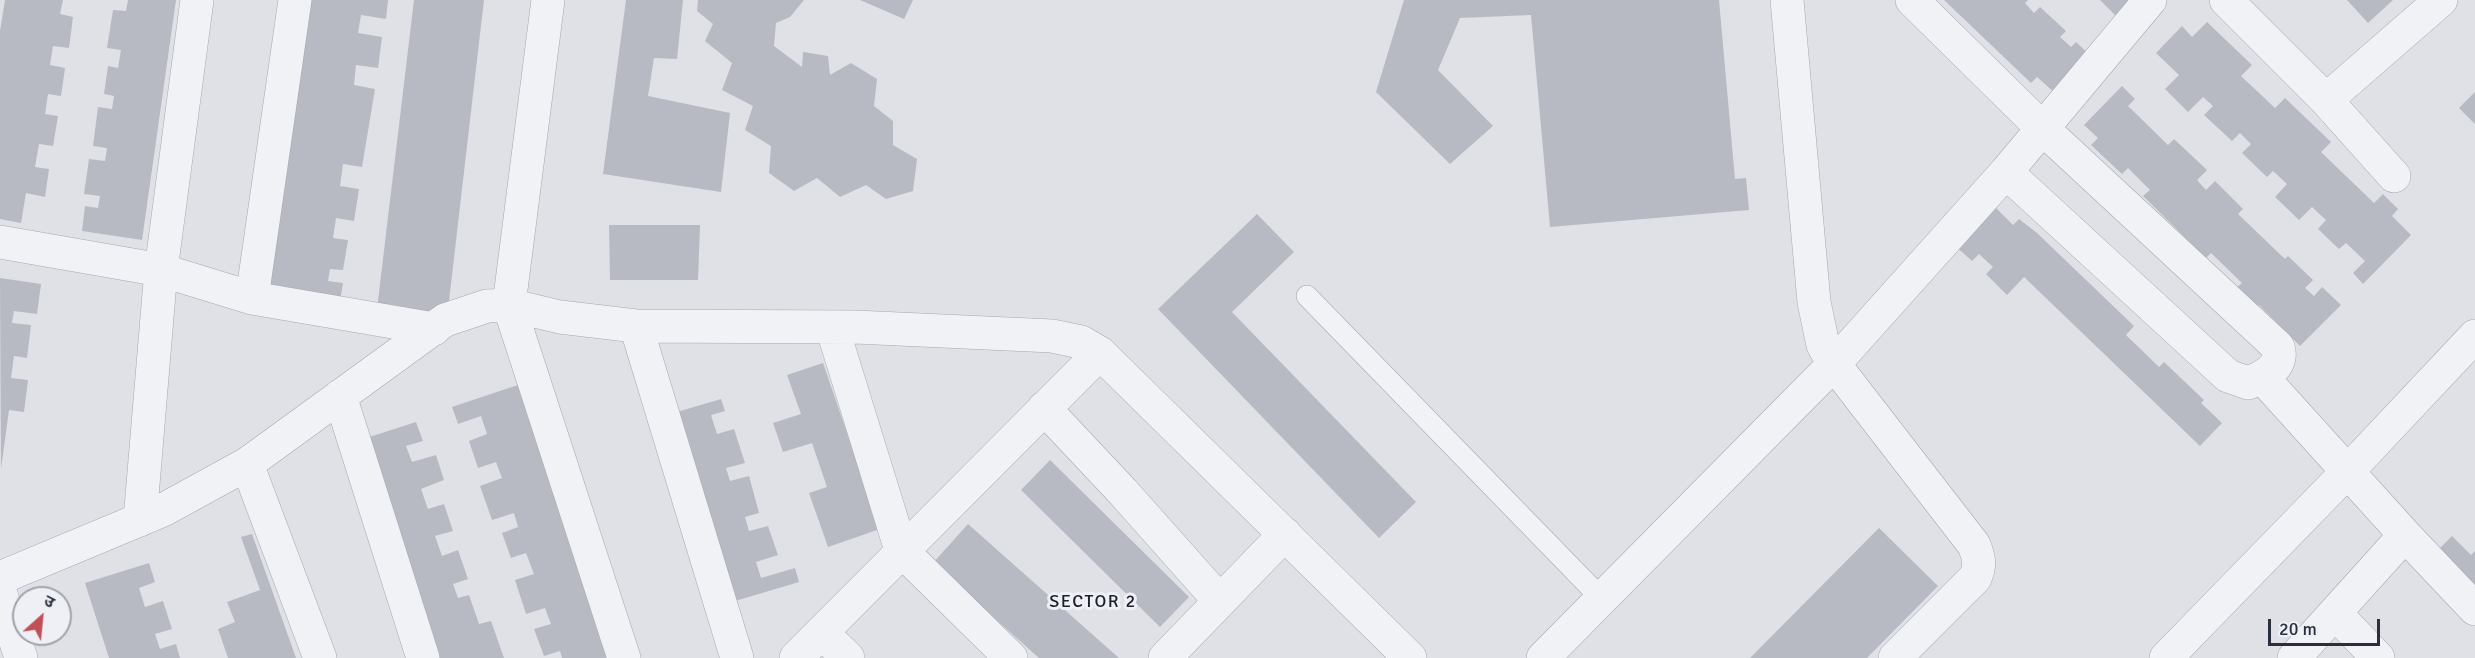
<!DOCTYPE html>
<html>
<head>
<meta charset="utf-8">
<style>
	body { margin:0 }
	#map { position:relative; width:2475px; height:658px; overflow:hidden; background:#dfe1e7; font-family:Signika,"Noto Sans Devanagari",sans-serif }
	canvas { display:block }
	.north { position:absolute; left:12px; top:586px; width:60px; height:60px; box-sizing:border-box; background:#eef0f5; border:2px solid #9fa3ab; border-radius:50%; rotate:27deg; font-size:16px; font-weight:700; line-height:24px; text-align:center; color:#292f3c }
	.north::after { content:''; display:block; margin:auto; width:21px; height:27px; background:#c14f57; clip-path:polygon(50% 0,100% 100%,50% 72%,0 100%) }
	.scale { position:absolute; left:2268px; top:619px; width:112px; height:27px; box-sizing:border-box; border:3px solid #292f3c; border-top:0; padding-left:8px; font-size:18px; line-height:21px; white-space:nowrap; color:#292f3c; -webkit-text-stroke:4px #eef0f5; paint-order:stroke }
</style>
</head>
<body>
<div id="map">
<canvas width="2475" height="658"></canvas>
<div class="north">उ</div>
<div class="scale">20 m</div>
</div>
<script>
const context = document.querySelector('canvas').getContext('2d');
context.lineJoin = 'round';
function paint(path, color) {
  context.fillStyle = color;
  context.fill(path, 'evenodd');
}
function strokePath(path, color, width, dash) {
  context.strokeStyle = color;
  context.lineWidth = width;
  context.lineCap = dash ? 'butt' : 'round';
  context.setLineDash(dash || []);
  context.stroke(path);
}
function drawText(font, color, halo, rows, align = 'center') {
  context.font = font + ' Signika,sans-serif';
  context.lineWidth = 6;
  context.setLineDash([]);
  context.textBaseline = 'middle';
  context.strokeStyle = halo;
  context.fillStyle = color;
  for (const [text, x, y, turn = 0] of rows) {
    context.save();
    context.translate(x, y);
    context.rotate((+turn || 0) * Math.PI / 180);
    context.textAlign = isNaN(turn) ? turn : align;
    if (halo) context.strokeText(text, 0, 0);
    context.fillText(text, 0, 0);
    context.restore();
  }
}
paint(new Path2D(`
	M5 0H63L60 14 73 17 69 48 53 46 50 65 65 68 61 96 48 94 45 114 58 116 53 146 39 144 35 167 49 169 45 197 26 193 21 223 0 219V31Z
	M128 0H176L142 240 82 231 85 206 98 208 100 196 84 194 89 159 105 161 107 148 93 146 98 107 112 109 114 96 104 94 108 66 118 68 121 50 107 48 113 10 126 11Z
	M300 0H388L386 19 361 15 358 33 382 37 378 68 356 65 354 85 375 89 362 167 343 164 340 186 359 189 354 221 336 218 333 238 348 240 343 270 330 269 328 281 343 283 339 308 254 295Z
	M414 0H484L447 318 377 309Z
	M626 0H683L677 59 654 58 648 96 730 113 721 192 603 174Z
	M698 0H804L790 17 776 23 774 46 802 67 803 52 828 56 830 75 851 63 877 79 874 106 893 121V145L917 159 913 191 886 199 866 185 840 197 817 178 794 191 769 173 771 146 745 130 753 106 722 90 732 63 705 41 713 24 697 11Z
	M860 0H913L904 19Z
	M1404 0H1719L1735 179 1746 178 1749 210 1550 227 1531 15 1460 18 1438 70 1493 126 1450 164 1376 92Z
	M1944 0H2028L2025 3 2034 13 2040 7 2066 31 2060 37 2071 47 2076 42 2092 57 2056 94 2037 77 2031 83Z
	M2100 0H2148L2124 24Z
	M2347 0H2393L2368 23Z
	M2207 22 2252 65 2241 76 2275 108 2285 98 2331 142 2321 152 2374 203 2383 194 2398 209 2392 216 2411 235 2363 284 2353 273 2365 261 2346 243 2339 249 2318 229 2326 220 2312 207 2299 220 2275 197 2287 184 2273 171 2267 177 2242 153 2251 144 2240 133 2232 141 2204 115 2213 106 2203 97 2188 112 2165 89 2179 75 2156 53 2182 26 2192 37Z
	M2122 86 2135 99 2128 106 2168 145 2174 139 2207 170 2197 180 2206 190 2215 181 2243 209 2238 214 2285 259 2288 256 2313 280 2305 288 2314 296 2322 287 2341 305 2300 346 2259 305 2251 313 2231 293 2242 283 2211 253 2206 258 2143 196 2150 190 2128 168 2122 174 2091 145 2098 138 2084 125Z
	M2475 92V124L2459 108Z
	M1992 204 2013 225 2019 219 2037 233 2134 326 2126 335 2159 367 2164 362 2204 400 2201 403 2222 423 2200 446 2024 277 2007 295 1986 274 1993 267 1979 254 1972 261 1953 244Z
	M1257 214 1294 252 1232 312 1416 502 1379 538 1158 309Z
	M609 225H700L698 280H610Z
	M0 278 41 284 37 314 14 311 12 323 31 325 27 358 14 356 11 378 28 380 24 412 9 410 1 469Z
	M823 363 880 529 828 547 809 493 827 487 812 443 783 452 773 423 801 414 787 375Z
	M518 385 610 658H562L560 651 544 656 534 629 551 624 545 608 526 614 515 580 534 574 526 553 511 558 502 533 518 527 514 513 492 520 480 486 502 478 496 462 478 468 469 441 487 434 481 416 458 424 452 407Z
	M721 399 725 411 711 415 717 434 734 429 745 463 726 468 730 481 749 476 759 513 745 517 749 531 768 526 778 555 756 562 761 578 795 568 799 582 725 604 667 415Z
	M416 422 423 441 406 446 412 462 436 455 444 480 421 489 428 509 444 504 453 531 435 536 442 556 458 550 468 579 453 584 458 598 469 595 479 624 491 621 504 658H430L357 441Z
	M1050 460 1189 597 1160 627 1021 490Z
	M968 524 1119 658H1039L933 563Z
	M1879 528 1938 586 1867 658H1750Z
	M252 534 296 658H228L218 629 235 622 227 602 260 590 241 537Z
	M2452 536 2471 555 2475 551V601L2432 556Z
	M149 563 155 582 139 588 145 607 163 601 172 629 155 634 160 649 176 644 180 658H109L85 583Z`), '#b7bac3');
const lane = new Path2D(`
	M1307 296 1602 599`);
const street = new Path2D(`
	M197 0 161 270 252 298 434 329
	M548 0 509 305 624 658
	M1787 0 1814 302 1823 345 1834 364 1974 545C1979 558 1981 565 1975 578L1895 658
	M1912 0 2042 128 2278 347C2285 367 2263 377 2248 383L2228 376 2006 172
	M2226 0 2326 100 2394 176
	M2326 100 2441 0
	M0 242 161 270 140 520
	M252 298 295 0
	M636 326 737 658
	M832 327 901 550 1011 658
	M2262 377 2405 535 2475 609
	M340 396 423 658
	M1044 408 1123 492 1219 600
	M247 464 320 658
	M0 578 163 510 247 464 445 320 487 306 509 305 560 317 636 326 855 327 1052 336 1081 342 1100 353 1410 658
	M0 591 21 658
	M2335 613 2378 658
	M822 633 848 658
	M796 658 1100 353
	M1165 658 1285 534
	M1543 658 1834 364 2006 172 2150 0
	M2166 658 2347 472 2475 336
	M2294 658 2405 535`);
strokePath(lane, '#a5a8b0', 22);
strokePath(street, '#a5a8b0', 34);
strokePath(lane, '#f1f2f6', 21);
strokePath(street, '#f1f2f6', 33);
context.letterSpacing = '1.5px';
drawText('18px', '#1c202d', '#eef0f5', [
	["SECTOR 2",1093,602]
]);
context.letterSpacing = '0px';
</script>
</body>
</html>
